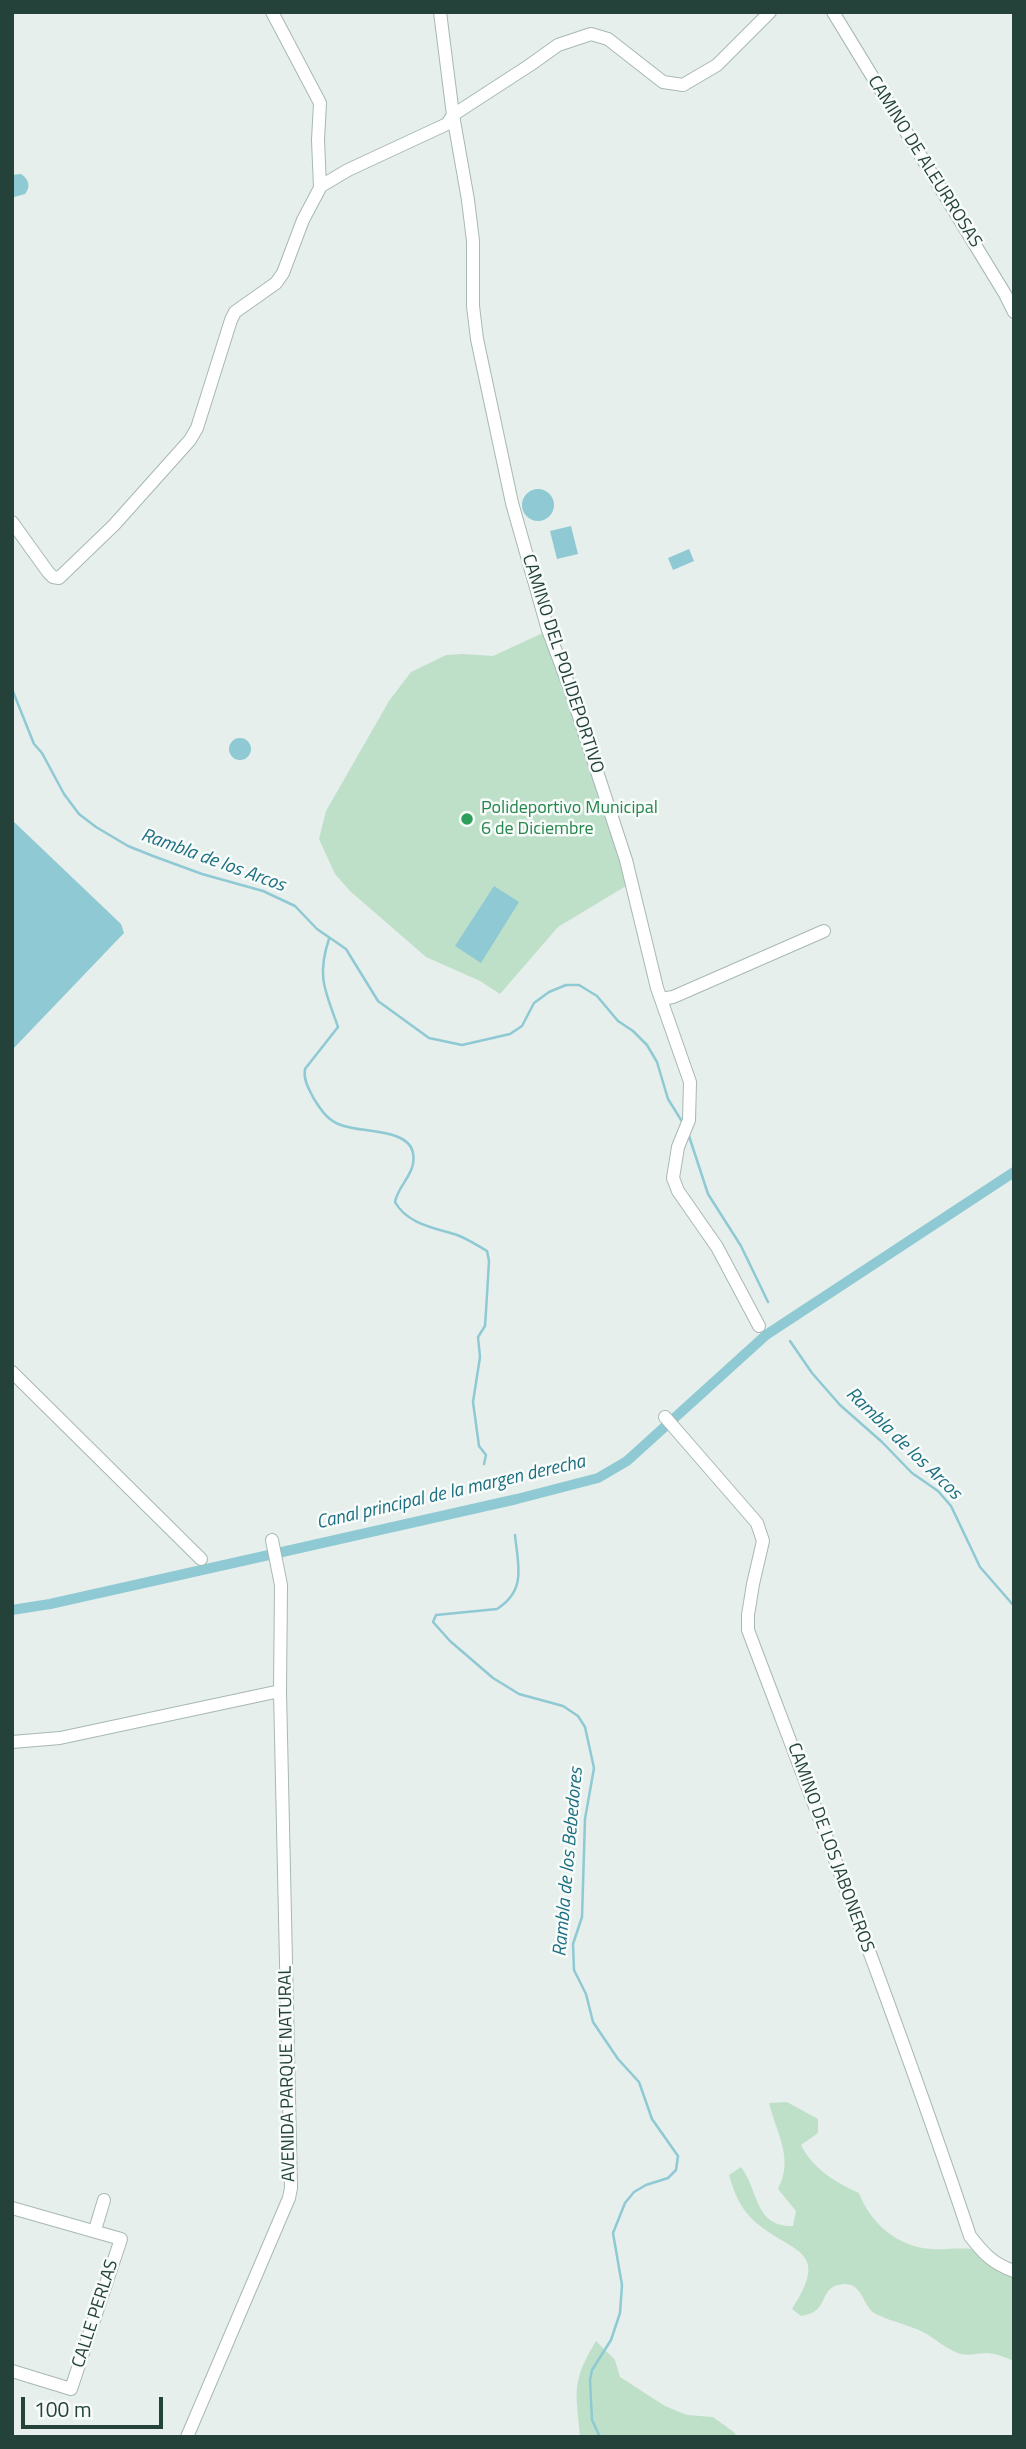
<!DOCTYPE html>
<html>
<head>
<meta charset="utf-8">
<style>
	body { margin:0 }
	#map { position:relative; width:1026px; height:2449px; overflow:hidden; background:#e6efeb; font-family:"Titillium Web",sans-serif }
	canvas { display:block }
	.frame { position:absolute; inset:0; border:14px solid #24423a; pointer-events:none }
	.scale { position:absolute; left:21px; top:2397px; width:142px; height:32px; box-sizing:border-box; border:4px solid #24423a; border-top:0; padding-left:9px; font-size:21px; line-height:24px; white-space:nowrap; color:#24423a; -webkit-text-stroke:5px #f7fbf9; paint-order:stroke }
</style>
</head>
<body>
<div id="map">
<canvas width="1026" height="2449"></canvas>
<div class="frame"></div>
<div class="scale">100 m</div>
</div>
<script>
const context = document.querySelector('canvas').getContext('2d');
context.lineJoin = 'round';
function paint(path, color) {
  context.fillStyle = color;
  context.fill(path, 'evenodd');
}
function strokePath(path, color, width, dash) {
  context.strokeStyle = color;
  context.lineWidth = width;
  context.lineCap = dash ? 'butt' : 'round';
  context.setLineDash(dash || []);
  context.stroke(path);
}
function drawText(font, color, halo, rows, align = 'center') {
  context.font = font + ' "Titillium Web",sans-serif';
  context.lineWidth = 5;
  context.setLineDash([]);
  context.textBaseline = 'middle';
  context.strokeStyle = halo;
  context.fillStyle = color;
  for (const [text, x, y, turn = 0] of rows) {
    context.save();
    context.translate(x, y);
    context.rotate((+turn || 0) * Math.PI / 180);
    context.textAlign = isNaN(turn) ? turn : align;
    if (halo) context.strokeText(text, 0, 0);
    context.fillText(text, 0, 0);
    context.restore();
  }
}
paint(new Path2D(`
	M545 632 612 826 626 886 558 927 500 994 480 981 426 957 350 891 335 874 319 839 326 811 389 701 411 672 446 655 463 654 493 656Z
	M787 2102 818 2119V2133L801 2145C812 2168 836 2183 859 2193 870 2223 899 2248 932 2249 947 2250 967 2246 981 2251 992 2254 1004 2265 1014 2271V2361C1005 2357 997 2354 988 2353 979 2353 969 2356 961 2354 947 2350 936 2339 923 2332 909 2325 893 2322 878 2315 862 2309 865 2284 844 2284 816 2286 832 2312 801 2316L792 2309C833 2246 789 2254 752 2219 739 2206 734 2192 729 2175L741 2167C759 2190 754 2227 793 2226L796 2211 778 2189C794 2158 777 2135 769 2103Z
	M596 2341 615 2360 620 2377 665 2406 687 2415 713 2417 735 2433 736 2437H580C576 2391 571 2382 596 2341Z`), '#bfe0c8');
paint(new Path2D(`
	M21 174C29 179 31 187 25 194L14 197 12 175Z
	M522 505a16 16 0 1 1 32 0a16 16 0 1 1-32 0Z
	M571 526 578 554 557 559 550 531Z
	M689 549 694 561 673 570 668 558Z
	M229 749a11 11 0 1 1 22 0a11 11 0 1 1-22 0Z
	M12 820 121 924 124 933 12 1050Z
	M494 886 519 902 481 963 455 946Z`), '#8ec9d4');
strokePath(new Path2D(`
	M12 689 34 744 42 753 64 794 79 814 96 827 128 846 153 856 202 874 263 891 295 906 317 929 346 949 378 1001 429 1038 462 1045 510 1034 522 1026 534 1003 549 992 566 985H579L597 996 618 1021 633 1031 647 1045 657 1062 668 1099 683 1123
	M329 939C316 978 326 992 338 1027L305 1069C303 1080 309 1089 314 1099 321 1110 328 1121 341 1125 360 1133 409 1128 413 1153 417 1173 398 1185 395 1202 407 1224 435 1228 457 1235 468 1239 478 1246 487 1251L489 1261 486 1311 485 1326 478 1337 480 1357 473 1402 479 1446 486 1455 484 1464
	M689 1136 708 1194 741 1246 768 1302
	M790 1341 812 1373 840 1405 882 1442 912 1473 938 1491 951 1506 980 1567 1014 1606
	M515 1535C518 1565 527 1590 497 1609L436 1615 433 1622 450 1641 493 1678 519 1694 563 1706 578 1716 585 1727 594 1768 585 1819 582 1917 573 1944 574 1970 586 1994 593 2022 618 2059 639 2082 652 2119 678 2156 676 2170 668 2178 646 2185 634 2192 625 2203 613 2233 622 2285 620 2313 611 2340 592 2370 590 2380 592 2420 600 2437`), '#8ec9d4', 2.5);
strokePath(new Path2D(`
	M12 1610 50 1604 260 1557 517 1499 598 1478 627 1461 766 1335 1014 1172`), '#8ec9d4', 10);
const minor = new Path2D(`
	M272 12 320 103 318 140 320 187
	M440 12 453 115 468 200 473 241V306L477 339 512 503 548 630 569 686 626 860 657 988 690 1082 689 1120 678 1147 673 1178 678 1191 717 1247 759 1326
	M833 12 1005 294 1014 312
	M12 522 48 572 53 577 59 578 114 525 190 440 197 428 231 320 235 312 276 283 283 273 303 220 321 186 348 170 447 124 453 115 530 65 558 45 591 34 608 39 663 82 683 85 717 65 770 12
	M661 999 673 997 824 931
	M12 1372 201 1559
	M665 1417 757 1523 763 1541 753 1584 748 1615V1630C824 1831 902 2032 970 2236 983 2253 993 2264 1014 2271
	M12 1742 60 1738 280 1691
	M12 2208 121 2239 71 2389 12 2371
	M95 2230 104 2200
	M187 2437 289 2198 291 2188 280 1691 281 1585 272 1540`);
strokePath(minor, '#a8b8b2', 14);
strokePath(minor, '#fff', 12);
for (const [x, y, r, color] of [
	[467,819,7,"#2e9e5b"]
]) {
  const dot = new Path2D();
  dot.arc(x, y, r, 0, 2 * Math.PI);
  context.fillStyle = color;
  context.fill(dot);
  strokePath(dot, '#f7fbf9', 2.5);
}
drawText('18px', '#24423a', '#f7fbf9', [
	["CAMINO DE ALEURROSAS",924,162,58],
	["CAMINO DEL POLIDEPORTIVO",562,664,72],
	["CAMINO DE LOS JABONEROS",830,1848,70],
	["AVENIDA PARQUE NATURAL",288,2074,-91],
	["CALLE PERLAS",96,2314,-72]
]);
drawText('18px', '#27864d', '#f7fbf9', [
	["Polideportivo Municipal",481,809],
	["6 de Diciembre",481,830]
], 'left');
drawText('italic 19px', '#1c6f80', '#f7fbf9', [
	["Rambla de los Arcos",213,861,20],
	["Rambla de los Arcos",903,1444,44],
	["Canal principal de la margen derecha",451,1493,-13],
	["Rambla de los Bebedores",569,1862,-85]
]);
</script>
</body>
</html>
